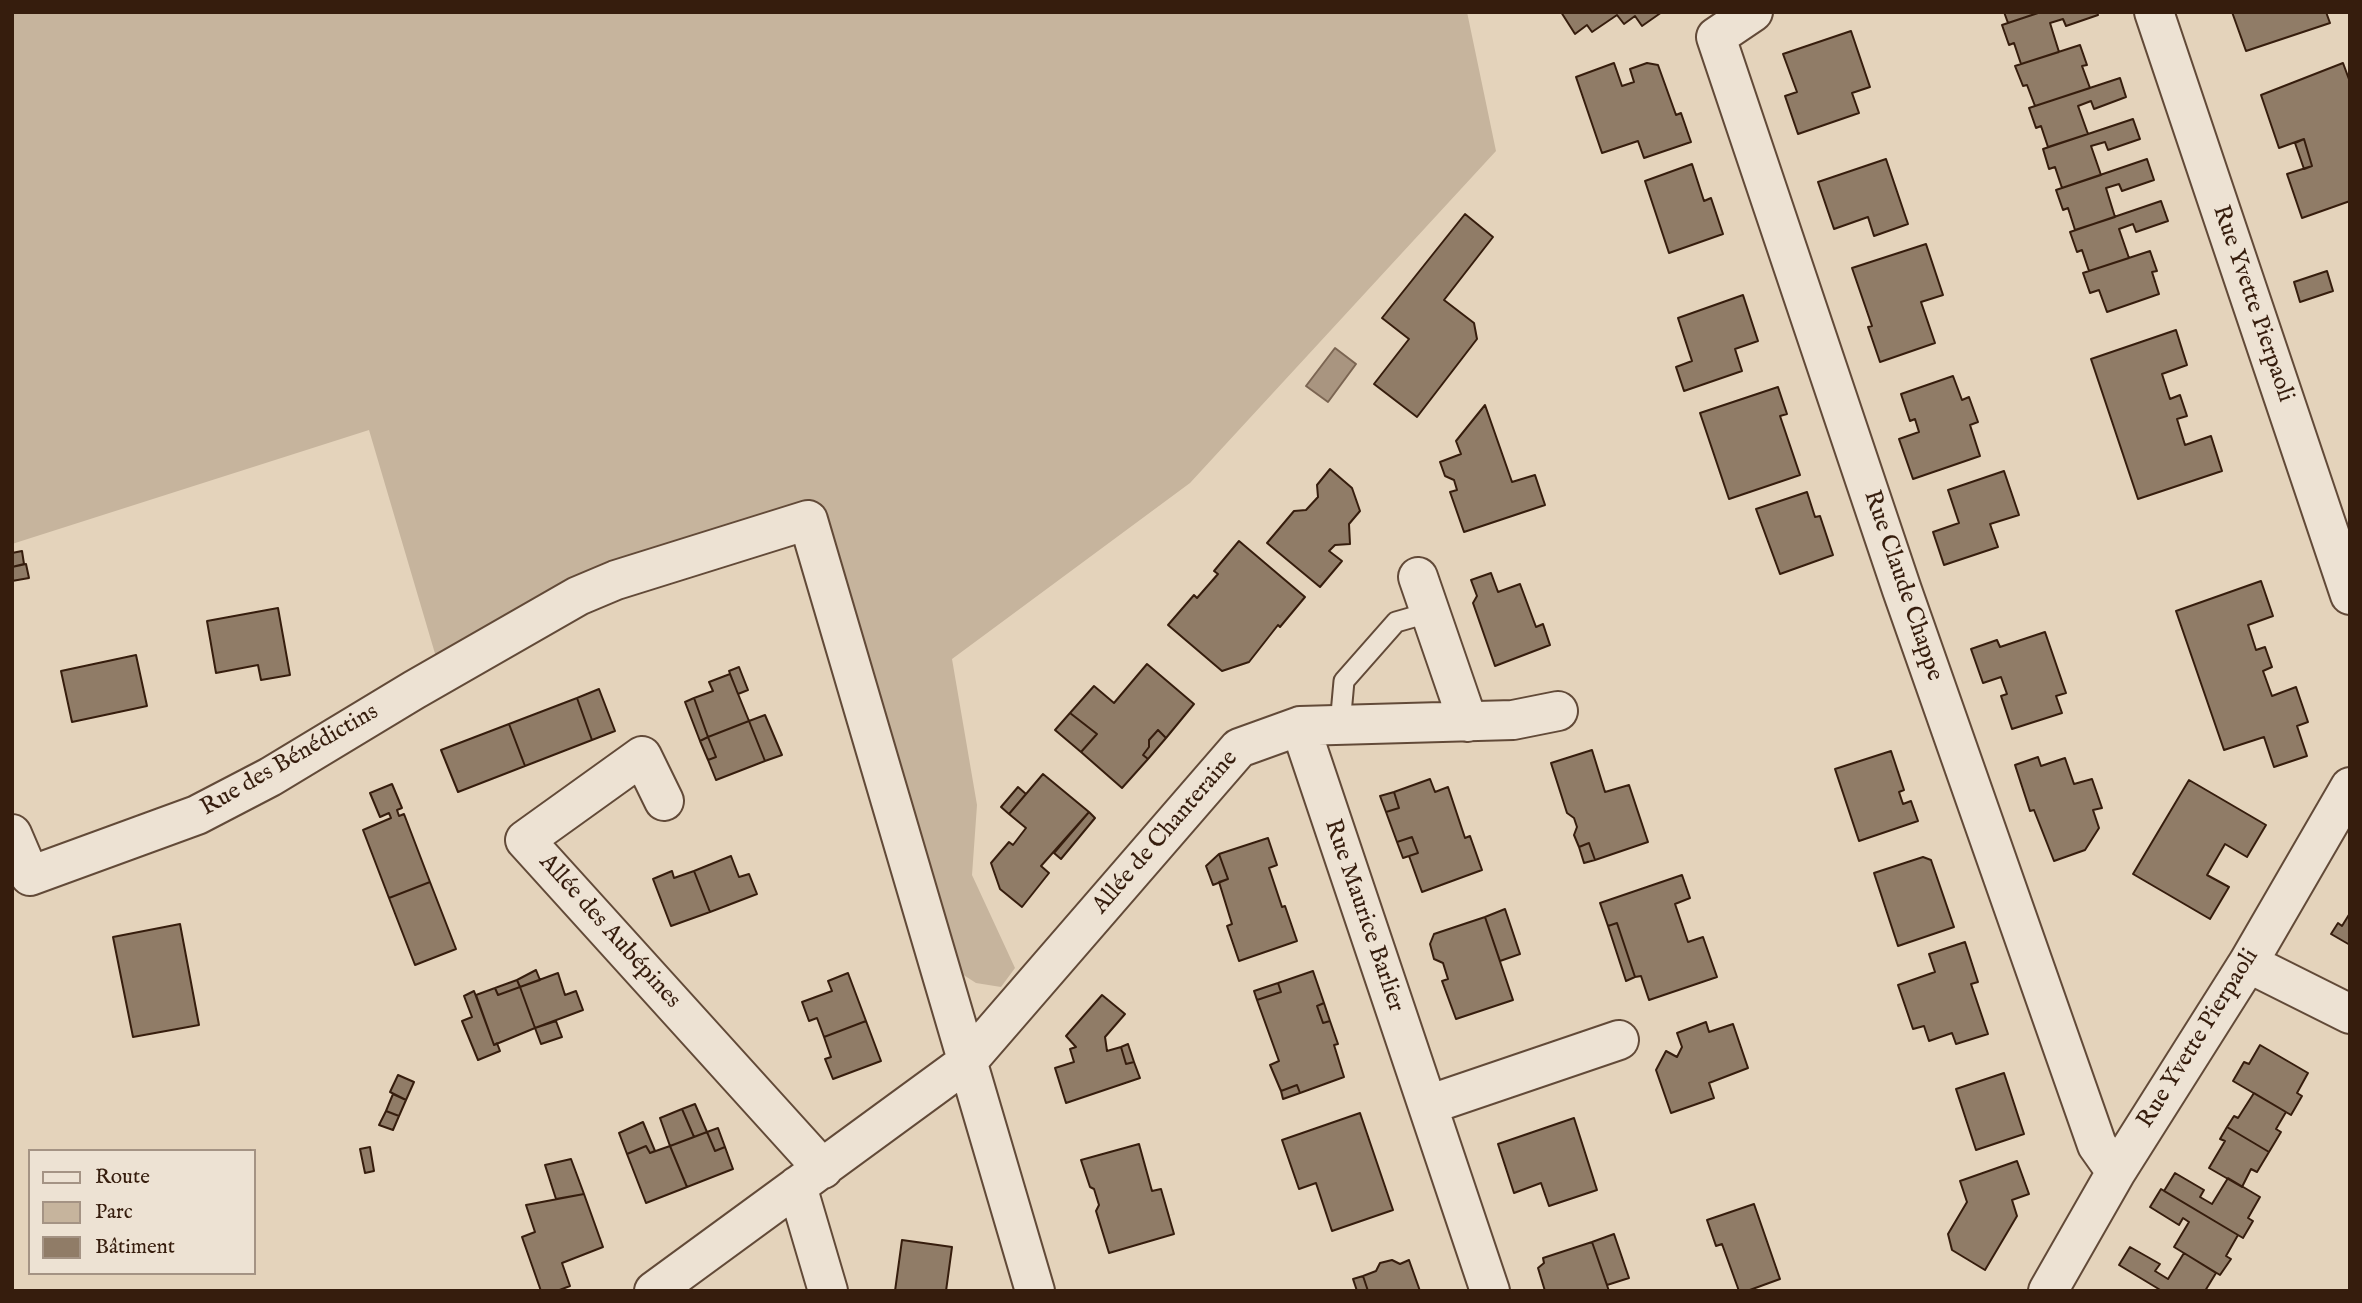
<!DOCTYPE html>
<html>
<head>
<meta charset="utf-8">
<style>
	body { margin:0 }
	#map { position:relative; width:2362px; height:1303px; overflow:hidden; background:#e4d3bb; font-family:"IM FELL English",serif }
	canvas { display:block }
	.frame { position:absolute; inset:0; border:14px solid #361d0d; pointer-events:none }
	.legend { position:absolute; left:28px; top:1149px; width:228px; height:126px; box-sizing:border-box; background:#ede2d3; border:2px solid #a49384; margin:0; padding:9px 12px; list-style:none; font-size:21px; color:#361d0d }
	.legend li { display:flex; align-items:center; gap:14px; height:35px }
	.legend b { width:35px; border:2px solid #a49384 }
</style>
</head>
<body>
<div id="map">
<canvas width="2362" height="1303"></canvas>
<div class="frame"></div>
<ul class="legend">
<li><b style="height:9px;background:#ede2d3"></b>Route</li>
<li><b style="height:19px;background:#c6b49d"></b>Parc</li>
<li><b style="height:19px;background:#907c67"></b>Bâtiment</li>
</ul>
</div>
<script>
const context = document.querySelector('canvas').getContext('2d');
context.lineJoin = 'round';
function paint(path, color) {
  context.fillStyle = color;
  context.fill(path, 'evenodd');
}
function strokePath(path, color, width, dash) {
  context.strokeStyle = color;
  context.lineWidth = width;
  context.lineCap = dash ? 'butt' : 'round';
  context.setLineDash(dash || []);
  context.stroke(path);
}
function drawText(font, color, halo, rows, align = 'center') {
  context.font = font + ' "IM FELL English",serif';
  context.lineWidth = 5;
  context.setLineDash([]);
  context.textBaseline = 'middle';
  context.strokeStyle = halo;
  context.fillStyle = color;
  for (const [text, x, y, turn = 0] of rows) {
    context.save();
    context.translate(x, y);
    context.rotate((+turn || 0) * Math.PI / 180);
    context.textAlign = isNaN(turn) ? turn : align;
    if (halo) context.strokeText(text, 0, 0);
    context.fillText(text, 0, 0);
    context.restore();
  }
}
paint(new Path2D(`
	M12 12H1467L1496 151 1190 483 952 659 977 805 972 875 1015 968 1001 987 976 983 937 958 808 520 436 657 369 430 12 544Z`), '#c6b49d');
const water = new Path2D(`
	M1335 348 1356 364 1328 402 1306 386Z`);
paint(water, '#a99580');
strokePath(water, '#7b6552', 2);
const building = new Path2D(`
	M1561 12H1662L1642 26 1635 16 1624 24 1617 15 1592 32 1587 25 1575 34Z
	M2004 12H2041L2008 23Z
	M2041 12H2097L2098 15 2066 26 2063 19 2050 23 2059 52 2021 64 2014 43 2009 45 2002 25Z
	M2232 12H2326L2330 23 2246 51Z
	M1851 31 1870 87 1852 93 1859 113 1798 134 1785 96 1797 92 1783 54Z
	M2080 45 2087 65 2082 66 2090 88 2035 106 2027 85 2023 86 2015 66Z
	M1614 63 1622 86 1634 82 1630 69 1647 63 1658 65 1676 115 1681 113 1691 142 1644 158 1638 141 1602 153 1576 77Z
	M2343 63 2350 82V201L2302 218 2287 174 2312 166 2304 139 2279 148 2261 95Z
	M2120 78 2126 97 2094 109 2091 101 2078 106 2088 134 2048 147 2041 126 2036 128 2029 108Z
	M2133 119 2140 139 2108 150 2105 142 2091 146 2101 175 2062 188 2055 167 2049 169 2043 149Z
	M2304 139 2312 166 2304 169 2295 143Z
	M1886 159 1908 224 1874 236 1868 217 1834 229 1818 182Z
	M2147 159 2154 180 2122 191 2119 184 2106 188 2115 217 2075 230 2068 208 2063 210 2056 190Z
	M1692 164 1704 201 1711 198 1723 234 1669 253 1645 181Z
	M2161 201 2168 221 2136 232 2133 224 2119 229 2129 258 2089 271 2082 250 2077 252 2070 232Z
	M1465 214 1493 237 1444 300 1474 323 1477 339 1417 417 1374 384 1409 339 1382 318Z
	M1926 244 1943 295 1921 302 1935 343 1880 362 1868 327 1872 326 1852 268Z
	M2150 251 2157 271 2152 272 2159 294 2107 312 2099 290 2090 293 2083 273Z
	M2327 271 2333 291 2300 302 2294 282Z
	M1743 295 1758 341 1735 349 1742 371 1684 391 1676 367 1692 361 1678 318Z
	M2176 330 2187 365 2162 374 2170 399 2180 395 2187 416 2177 419 2185 445 2211 436 2222 471 2138 499 2091 359Z
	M1953 376 1962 400 1969 397 1978 422 1970 425 1980 456 1913 479 1899 439 1919 432 1915 419 1910 421 1901 394Z
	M1778 387 1787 414 1780 416 1800 475 1729 499 1700 413Z
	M1485 405 1512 482 1535 475 1545 505 1464 532 1450 492 1457 490 1454 480 1445 476 1440 462 1461 454 1456 441Z
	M1330 469 1352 488 1360 511 1349 524 1350 544 1335 545 1329 551 1342 561 1320 587 1267 543 1294 511 1306 510 1318 497 1317 485Z
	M2004 471 2019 515 1990 524 1998 547 1944 565 1933 532 1959 523 1948 490Z
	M1807 492 1815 517 1820 516 1833 555 1780 574 1756 509Z
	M1239 541 1305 597 1280 627 1278 625 1249 662 1222 671 1168 625 1194 595 1197 598 1218 574 1214 571Z
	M22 551 24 564 12 567V553Z
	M26 564 29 578 12 581V567Z
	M1491 573 1498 592 1520 584 1536 627 1543 624 1550 645 1495 666 1473 603 1477 596 1471 580Z
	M2261 581 2273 616 2248 625 2256 650 2265 647 2272 667 2263 671 2272 696 2296 687 2308 722 2297 726 2307 756 2274 767 2264 737 2224 750 2176 611Z
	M278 608 290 675 261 680 258 665 216 673 207 621Z
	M2045 632 2066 693 2056 696 2062 713 2012 729 2001 696 2007 694 2001 677 1983 683 1971 649 1997 640 2000 647Z
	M136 655 147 706 72 722 61 671Z
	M1147 664 1194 704 1166 738 1158 730 1149 740V747L1143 755 1148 759 1122 788 1081 752 1097 734 1070 713 1094 686 1114 703Z
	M739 667 748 690 738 694 729 671Z
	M730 674 749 721 708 737 694 698 713 691 709 682Z
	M599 689 615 731 592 740 577 698Z
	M577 698 592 740 525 766 509 724Z
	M694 698 708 737 700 741 685 702Z
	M1070 713 1097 734 1081 752 1055 730Z
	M765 715 782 755 765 761 749 721Z
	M749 721 765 761 716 780 708 760 716 757 708 737Z
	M509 724 525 766 458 792 441 750Z
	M1158 730 1166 738 1148 759 1143 755 1149 747V740Z
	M708 737 716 757 708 760 700 741Z
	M1592 750 1605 792 1629 785 1648 842 1595 860 1589 843 1579 847 1574 835 1577 827 1574 818 1567 813 1551 763Z
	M1891 751 1904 790 1899 792 1903 804 1911 801 1918 821 1859 841 1835 769Z
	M2038 757 2041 766 2065 758 2074 784 2092 779 2102 808 2093 810 2099 828 2085 850 2054 861 2034 810 2030 811 2015 765Z
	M1043 774 1089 812 1041 866 1049 873 1022 907 1000 889 991 863 1009 842 1013 845 1026 828 1009 814Z
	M1430 779 1435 792 1448 787 1465 838 1470 836 1482 870 1422 892 1409 856 1418 853 1412 837 1397 842 1386 812 1399 808 1394 792Z
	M2189 780 2266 825 2247 857 2225 844 2207 875 2229 887 2210 919 2133 874Z
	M392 784 402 808 397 810 399 816 404 814 430 882 389 898 363 830 391 818 389 813 380 817 370 793Z
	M1018 787 1026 794 1009 814 1001 807Z
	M1394 792 1399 808 1386 812 1380 796Z
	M1089 812 1095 818 1061 859 1054 853Z
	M1412 837 1418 853 1403 858 1397 842Z
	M1268 838 1277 865 1269 868 1282 907 1285 906 1297 941 1239 961 1227 926 1232 924 1219 882 1228 879 1219 854Z
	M1589 843 1595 860 1584 863 1579 847Z
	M1219 854 1228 879 1213 885 1206 866Z
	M731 856 739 877 749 874 757 894 710 912 694 871Z
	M1923 857 1931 860 1954 927 1898 946 1874 873Z
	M672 871 674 878 694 871 710 912 671 926 653 879Z
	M1682 875 1690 898 1675 904 1688 942 1703 937 1717 977 1649 1000 1641 976 1635 977 1617 923 1608 926 1600 903Z
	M430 882 456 949 415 965 389 898Z
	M1505 909 1520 954 1500 961 1485 917Z
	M2350 913V945L2331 934 2338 923 2342 926Z
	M1485 917 1513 1000 1456 1019 1442 981 1448 979 1443 963 1434 959 1430 944 1434 934Z
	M1617 923 1635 977 1626 981 1608 926Z
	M180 924 199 1025 133 1037 113 937Z
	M1965 942 1978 982 1971 984 1988 1034 1956 1044 1952 1033 1929 1041 1924 1026 1913 1029 1898 985 1935 972 1929 954Z
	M536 970 540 980 520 987 517 980Z
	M1313 971 1324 1003 1317 1006 1323 1023 1330 1021 1338 1044 1334 1045 1344 1077 1300 1093 1297 1085 1281 1091 1270 1065 1279 1061 1257 1000 1281 992 1278 983Z
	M558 973 565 995 576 991 583 1010 535 1028 520 987Z
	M848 973 866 1021 824 1037 817 1018 809 1021 802 1002 832 991 828 981Z
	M517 980 520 987 498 995 495 988Z
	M1278 983 1281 992 1257 1000 1254 991Z
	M520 987 535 1028 494 1045 476 995 495 988 498 995Z
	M474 991 494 1045 497 1043 500 1051 478 1060 462 1021 472 1017 464 996Z
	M1102 995 1125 1014 1105 1037 1107 1051 1121 1047 1126 1064 1134 1062 1140 1078 1066 1103 1055 1068 1074 1062 1070 1049 1076 1047 1066 1036Z
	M1324 1003 1330 1021 1323 1023 1317 1006Z
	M556 1021 562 1037 541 1044 535 1028Z
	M866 1021 881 1061 833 1079 825 1059 831 1057 824 1037Z
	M1706 1022 1709 1032 1733 1024 1748 1068 1709 1083 1714 1098 1671 1113 1656 1070 1666 1051 1677 1057 1682 1047 1677 1033Z
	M1128 1044 1134 1062 1126 1064 1121 1047Z
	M2260 1045 2308 1073 2297 1093 2302 1096 2291 1115 2233 1081 2244 1062 2249 1064Z
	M2004 1073 2024 1134 1976 1150 1956 1089Z
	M398 1075 414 1082 406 1100 390 1092Z
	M1297 1085 1300 1093 1283 1099 1281 1091Z
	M2254 1093 2286 1112 2276 1129 2281 1132 2269 1152 2227 1127 2234 1116 2238 1118Z
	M393 1094 406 1100 399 1116 386 1111Z
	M695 1104 707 1132 694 1137 682 1109Z
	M682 1109 694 1137 670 1146 660 1118Z
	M386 1111 399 1116 393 1130 379 1125Z
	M1360 1113 1393 1210 1332 1231 1316 1183 1299 1189 1282 1140Z
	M1574 1118 1597 1190 1549 1206 1541 1183 1514 1193 1498 1144Z
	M643 1122 655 1151 650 1153 646 1146 627 1154 619 1133Z
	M2227 1127 2269 1152 2257 1172 2251 1169 2242 1187 2209 1168 2225 1141 2220 1139Z
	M718 1128 725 1147 715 1151 707 1132Z
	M707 1132 715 1151 725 1147 733 1169 687 1187 670 1146Z
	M1139 1144 1152 1191 1161 1189 1174 1234 1109 1253 1096 1211 1099 1205 1094 1189 1090 1187 1081 1160Z
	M646 1146 650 1153 670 1146 687 1187 646 1203 627 1154Z
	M370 1147 374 1171 365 1173 360 1149Z
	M571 1159 584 1194 556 1199 545 1165Z
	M2017 1161 2029 1194 2012 1200 2017 1216 1985 1270 1952 1250 1948 1234 1967 1202 1960 1181Z
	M2175 1173 2204 1190 2200 1197 2212 1204 2228 1178 2260 1197 2248 1218 2253 1221 2243 1238 2164 1191Z
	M2161 1189 2238 1235 2226 1256 2231 1259 2220 1275 2174 1247 2189 1222 2183 1218 2179 1225 2150 1207Z
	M584 1194 603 1247 562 1263 570 1286 557 1291H541L522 1237 535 1232 526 1205Z
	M1754 1204 1780 1279 1747 1291H1739L1722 1244 1716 1246 1707 1220Z
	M1614 1234 1629 1278 1607 1285 1592 1242Z
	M902 1240 952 1247 946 1291H895Z
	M1592 1242 1609 1291H1545L1538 1268 1544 1263 1543 1258Z
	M2130 1247 2160 1264 2155 1271 2168 1279 2184 1253 2216 1273 2205 1291H2162L2119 1265Z
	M1392 1260 1400 1264 1409 1260 1420 1291H1368L1363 1276 1376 1271 1380 1263Z
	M1363 1276 1368 1291H1357L1353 1279Z`);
paint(building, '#907c67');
strokePath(building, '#361d0d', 2);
const lane = new Path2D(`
	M1340 725 1344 681 1396 622 1431 612`);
const street = new Path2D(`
	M1753 12 1716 37 1902 590 2097 1145 2116 1172
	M2154 12 2350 595
	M1418 577 1468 722
	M1300 726 1490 1291
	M664 801 642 756 525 840 823 1169
	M12 834 30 876 197 815 270 777 414 690 578 596 616 580 808 520 1035 1291
	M2248 963 2350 1014
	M1428 1105 1619 1040
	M797 1186 828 1291
	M654 1291 967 1062 1239 748 1300 726 1513 720 1558 711
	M2048 1291 2116 1172 2248 963 2350 787`);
strokePath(lane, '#624a38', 23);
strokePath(street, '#624a38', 42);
strokePath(lane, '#ede2d3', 19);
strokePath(street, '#ede2d3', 38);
drawText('24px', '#361d0d', '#ede2d3', [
	["Rue Yvette Pierpaoli",2252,304,71],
	["Rue Claude Chappe",1902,586,71],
	["Rue des Bénédictins",290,761,-30],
	["Allée de Chanteraine",1166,833,-49],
	["Rue Maurice Barlier",1363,916,71],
	["Allée des Aubépines",609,932,48],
	["Rue Yvette Pierpaoli",2199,1039,-58]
]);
</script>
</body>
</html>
